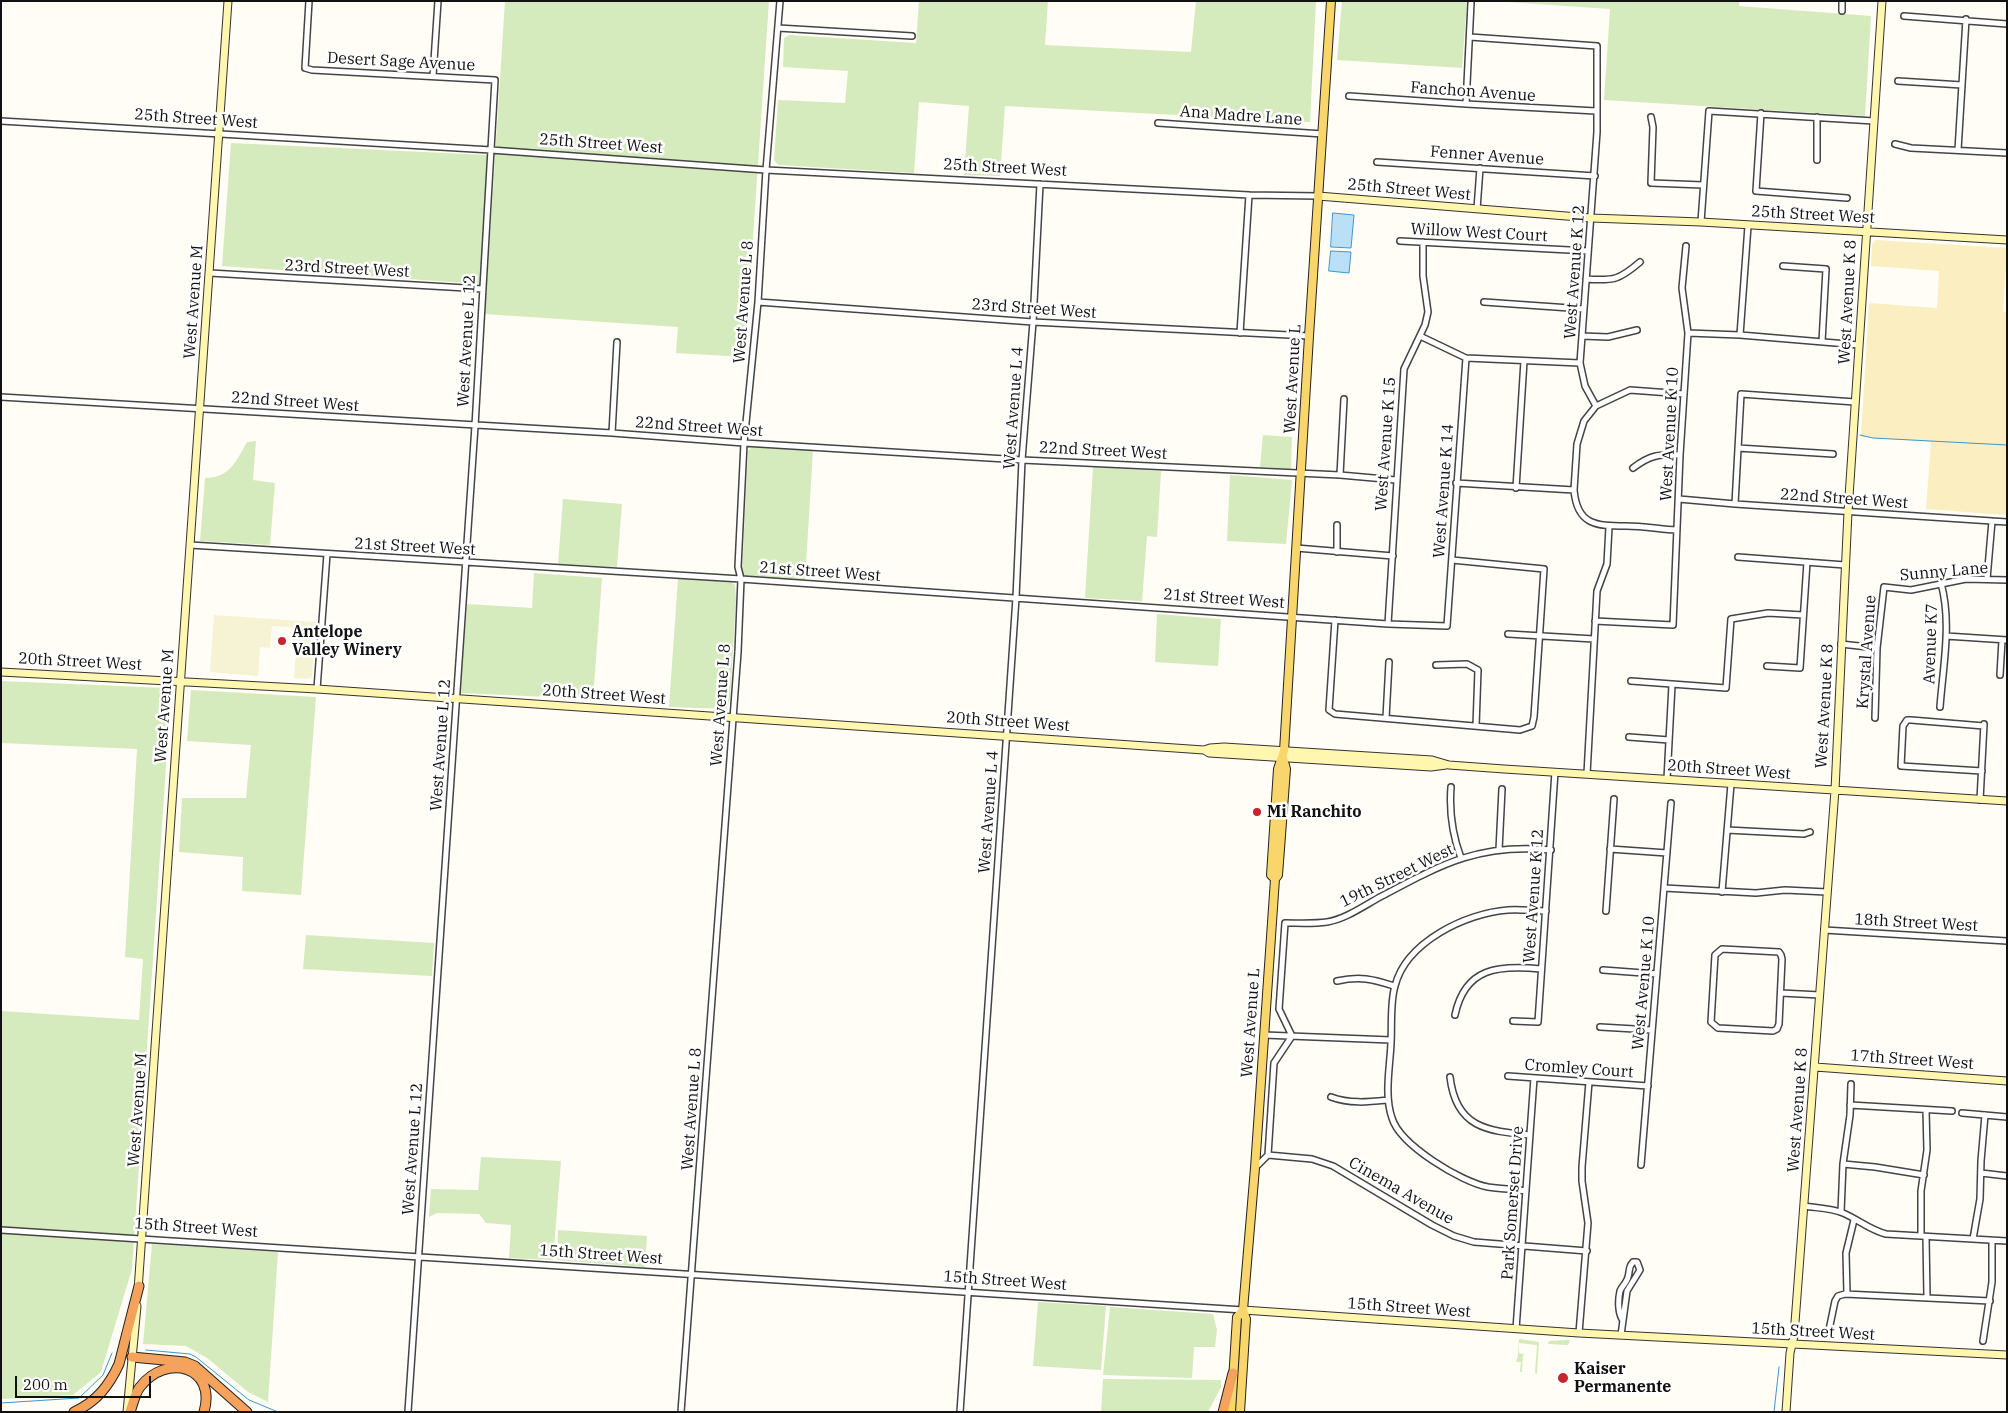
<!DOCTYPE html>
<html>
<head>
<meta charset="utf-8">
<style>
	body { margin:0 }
	#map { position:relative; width:2008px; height:1413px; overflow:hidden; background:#fffdf5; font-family:"IBM Plex Serif",serif }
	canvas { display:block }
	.frame { position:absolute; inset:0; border:2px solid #111; pointer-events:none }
	.scale { position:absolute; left:15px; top:1376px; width:136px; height:22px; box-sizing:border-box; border:2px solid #111; border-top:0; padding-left:6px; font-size:15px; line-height:18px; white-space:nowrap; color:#111; -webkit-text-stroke:4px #fff; paint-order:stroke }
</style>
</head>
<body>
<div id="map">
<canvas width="2008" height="1413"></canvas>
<div class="frame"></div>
<div class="scale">200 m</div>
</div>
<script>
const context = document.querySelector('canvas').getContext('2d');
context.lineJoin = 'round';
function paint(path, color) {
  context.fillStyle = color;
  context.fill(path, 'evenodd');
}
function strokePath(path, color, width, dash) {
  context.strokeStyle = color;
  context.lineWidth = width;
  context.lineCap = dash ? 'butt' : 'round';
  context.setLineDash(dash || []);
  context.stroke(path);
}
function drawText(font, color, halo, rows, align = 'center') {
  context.font = font + ' "IBM Plex Serif",serif';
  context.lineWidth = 5;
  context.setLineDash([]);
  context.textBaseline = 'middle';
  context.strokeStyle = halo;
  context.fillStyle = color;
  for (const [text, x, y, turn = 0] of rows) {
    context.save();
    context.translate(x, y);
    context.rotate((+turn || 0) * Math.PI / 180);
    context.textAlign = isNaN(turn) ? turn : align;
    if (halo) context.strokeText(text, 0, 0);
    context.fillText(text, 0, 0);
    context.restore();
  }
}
paint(new Path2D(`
	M214 615 316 622V629L272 626 270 648 260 647 258 676 210 672Z
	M297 632 315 633 312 676 309 679 294 678Z`), '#f6f3d4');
paint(new Path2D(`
	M505 1H769L745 357 676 353 678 327 485 314Z
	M919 1H1048L1045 45 1191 52 1196 1H1316L1310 122 1005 106 1000 176 964 175 969 106 919 102 914 173 778 165 774 160 778 100 845 103 848 71 783 67 784 38 789 35 916 43Z
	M1342 1H1467L1462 68 1337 60Z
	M1492 1H1739V6L1871 16 1865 116 1604 100 1610 9Z
	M231 143 488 155 480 284 222 266Z
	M1263 435 1292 437 1291 469 1260 467Z
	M256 441 253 480 275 483 270 545 200 541 205 478C230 478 236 461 247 442Z
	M753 446 813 450 805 580 747 577 742 573 748 451Z
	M1093 467 1161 471 1157 537 1147 536 1142 601 1085 598Z
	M1230 475 1292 480 1286 544 1227 541Z
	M563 499 622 504 617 567 558 564Z
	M534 573 602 578 593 699 460 693 467 604 532 608Z
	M678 578 730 581 735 585 736 600 730 699 727 709 669 707Z
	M1157 614 1221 619 1218 666 1155 662Z
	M1 681 166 688 171 692 132 1269 101 1372 73 1395 1 1399V1011L139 1020 143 959 125 957 137 749 1 743Z
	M191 690 316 697 301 895 242 891 243 857 179 852 182 798H246L251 745 187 741Z
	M306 935 434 943 432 976 303 969Z
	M481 1157 561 1161 553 1260 509 1258 511 1225 486 1223 479 1214 437 1213 429 1217 431 1189 478 1190Z
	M558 1230 647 1236 645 1267 557 1260Z
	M152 1244 278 1252 268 1402 248 1392 207 1358 186 1346 143 1344Z
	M1038 1302 1106 1306 1101 1370 1033 1366Z
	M1110 1307 1213 1314 1217 1330 1215 1347H1194L1192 1378 1103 1375Z
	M1519 1339 1539 1342 1537 1374 1535 1373 1537 1345 1519 1343V1353L1526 1355H1523L1522 1372H1520L1521 1362H1516L1518 1355Z
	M1565 1340H1570L1568 1345 1548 1344 1549 1341Z
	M1103 1379 1221 1380V1387L1208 1412H1101Z`), '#d5ebbd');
paint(new Path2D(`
	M1876 240 2007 248 2003 312H2007V515L1926 509 1931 442 1861 437 1869 303 1937 308 1939 271 1871 266 1872 244Z`), '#fbeec1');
const water = new Path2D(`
	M1333 213 1354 215 1351 248 1331 247Z
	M1331 251 1351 252 1349 273 1329 271Z`);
paint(water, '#b9e0f7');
strokePath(water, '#3f96cf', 1);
strokePath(new Path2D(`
	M1860 435 1873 438 2007 445
	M146 1350 190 1354 196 1357 249 1400 278 1412
	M1 1403 79 1398 103 1375 112 1353
	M1774 1412 1779 1367`), '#3f96cf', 1);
const street = new Path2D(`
	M309 1 305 68 312 70 495 80 475 426 408 1412
	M1842 11V1
	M1904 16 2007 24
	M778 28 912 36
	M1470 37 1597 46V132L1580 363 1585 386 1596 406 1584 421 1577 444 1574 490
	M433 76 438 1
	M1898 81 1962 85
	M1349 96 1466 104 1596 111
	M1466 104 1471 3
	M1761 113 1756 191 1847 198
	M1651 117 1653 127 1651 183 1703 185
	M1817 117V160
	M1 121 491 150 766 170 1249 195 1318 196
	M1158 123 1323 134
	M1895 144 1911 148 2007 153
	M1958 150 1966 19
	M1377 162 1595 176
	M1477 209 1480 168
	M1701 222 1709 111 1874 121
	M1400 241 1588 251
	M1783 266 1826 269 1822 342
	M210 273 483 289
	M1586 279C1614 281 1619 280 1640 262
	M758 302 1033 322 1309 336
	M1484 302 1584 309
	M1240 333 1249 195
	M1688 333 1740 335 1859 345
	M1740 335 1748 226
	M1420 336 1466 358 1580 363
	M1582 336 1608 337 1637 330
	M1 397 612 433 744 443 1022 460 1340 475 1396 480
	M1596 406 1630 390 1684 394
	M612 433 617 342
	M1738 448 1833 454
	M1633 468C1650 455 1659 454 1680 455
	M1340 475 1344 399
	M1456 483 1574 490C1577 525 1596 526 1626 526 1642 526 1660 529 1676 530
	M1516 488 1524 361
	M1679 499 1735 504 2007 522
	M1735 504 1741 394 1855 402
	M190 545 741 579 1388 624 1447 626 1466 358
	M1296 548 1393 556
	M1337 552V525
	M1738 557 1845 565
	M1987 579 1992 521
	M1335 620 1329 710 1335 714 1520 730 1532 726 1534 717 1544 569 1452 560
	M1595 621 1673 625 1680 455 1688 333 1682 288 1686 246
	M1388 624 1404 369 1425 325 1428 312 1423 276V242
	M1508 634 1594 639
	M1946 636 2007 640
	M1841 644 1877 648
	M1436 665 1467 664 1478 670 1476 726
	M1767 666 1800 668 1807 562
	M2000 675 2002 640
	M1631 681 1726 688 1731 619 1768 613 1803 615
	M317 689 327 554
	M1940 707C1943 666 1952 623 1941 583
	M1386 718 1389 662
	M1875 718 1877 648 1884 587 1911 590 1966 579 2007 580
	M1629 737 1669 740
	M1982 771 1901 766 1903 726 1907 720H1911L1984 726
	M1587 774 1597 591 1607 564 1609 527
	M1667 779 1672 685
	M1451 787C1449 813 1452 834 1461 858
	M1980 800 1984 724
	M1727 830 1804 834 1810 832
	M1610 849 1667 853
	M1499 850 1502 789
	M1664 888 1756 893 1785 890 1827 892
	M1722 892 1731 784
	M1606 911 1614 799
	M1824 930 2007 941
	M1722 949 1779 952 1781 955 1782 959 1779 1024 1777 1029 1773 1031 1718 1028 1711 1022 1715 955Z
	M1603 970 1657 974
	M1337 981C1360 976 1372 979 1394 986
	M1781 993 1820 995
	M1455 1015C1465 967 1499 965 1541 969
	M1513 1021 1538 1022 1555 772
	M1600 1027 1652 1030
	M1264 1035 1391 1040
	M1508 1076 1648 1086
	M1450 1077C1456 1128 1487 1131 1530 1135
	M1331 1097C1350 1104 1368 1102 1388 1100
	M1850 1105 1952 1111
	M1962 1113 2007 1117
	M1268 1155 1312 1159 1333 1166 1432 1225 1454 1236 1474 1242 1587 1251
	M1843 1164 1875 1167 1924 1175
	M1641 1165 1671 803
	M1256 1167 1268 1155 1274 1063 1292 1036 1279 1009 1285 923C1299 923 1313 924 1327 922 1346 919 1365 905 1382 896 1442 864 1480 843 1551 850
	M1981 1173 2007 1176
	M1526 1191C1514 1189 1501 1189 1488 1187 1461 1182 1400 1145 1392 1118 1384 1095 1390 1067 1391 1043 1392 1026 1390 1002 1395 986 1406 942 1466 913 1508 910 1520 909 1533 911 1546 911
	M1804 1206C1817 1208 1831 1208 1843 1213 1859 1220 1870 1230 1886 1234L2007 1241
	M1841 1212 1843 1164 1850 1115 1851 1084
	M1 1230 1243 1310
	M1921 1236V1191L1927 1150 1926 1110
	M1926 1237 1927 1297
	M1973 1239 1980 1199 1981 1161 1985 1115
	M1847 1294 1846 1253 1854 1220
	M1516 1329 1534 1078
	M1829 1330 1835 1301 1838 1296 1845 1294 1990 1301
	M1579 1333 1588 1223 1582 1181V1167L1589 1082
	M1621 1335 1627 1291 1640 1270 1637 1262H1633C1628 1267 1630 1271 1628 1277 1627 1282 1622 1286 1620 1291 1618 1300 1618 1312 1622 1319
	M1983 1341 1992 1282V1241
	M681 1412 738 652 741 579 738 567 744 443 758 302 766 170 780 1
	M960 1412 1016 598 1022 460 1033 322 1040 184`);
const secondary = new Path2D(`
	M1318 196 1591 218 1701 222 2007 240
	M1 672 317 689 1204 750 1210 748 1224 747 1432 760 1449 765 1504 769 2007 801
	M1204 750 1209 753 1431 767 1446 765
	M1815 1067 2007 1081
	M138 1290 228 1
	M1243 1310 1579 1333 2007 1355
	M127 1412 137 1306
	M1786 1412 1790 1353 1794 1336 1835 790 1848 512 1882 1`);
const primary = new Path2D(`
	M1275 879 1271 875 1278 769 1284 751 1309 336 1331 1
	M1231 1412 1237 1317 1243 1310
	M1240 1412 1246 1319 1243 1310 1255 1168 1275 879 1278 875 1286 769 1283 758`);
const highway = new Path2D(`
	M132 1357 185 1362 195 1366 247 1412
	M74 1412C96 1402 109 1386 119 1364L139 1286
	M130 1412C133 1404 135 1393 140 1387 166 1353 217 1366 204 1412
	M1223 1412 1233 1373`);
strokePath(street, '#444', 8);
strokePath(secondary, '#333', 9);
strokePath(primary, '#222', 10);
strokePath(highway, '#222', 11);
strokePath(street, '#fff', 5);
strokePath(secondary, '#fff6b0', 7);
strokePath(primary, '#f9d66b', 8);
strokePath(highway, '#f5a25d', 9);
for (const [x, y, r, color] of [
	[282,641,5,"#c4262e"],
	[1257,812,5,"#c4262e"],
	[1563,1378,6,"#c4262e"]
]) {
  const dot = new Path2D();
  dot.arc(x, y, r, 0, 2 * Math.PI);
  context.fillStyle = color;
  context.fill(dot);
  strokePath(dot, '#fff', 2);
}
drawText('16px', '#111', '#fff', [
	["Desert Sage Avenue",401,62,3],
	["Fanchon Avenue",1473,92,4],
	["Ana Madre Lane",1241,116,4],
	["25th Street West",196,119,4],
	["25th Street West",601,144,4],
	["Fenner Avenue",1487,156,4],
	["25th Street West",1005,168,3],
	["25th Street West",1409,190,5],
	["25th Street West",1813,215,3],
	["Willow West Court",1479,233,3],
	["23rd Street West",347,269,3],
	["West Avenue K 12",1575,272,-86],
	["West Avenue M",194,302,-86],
	["West Avenue L 8",744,302,-86],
	["West Avenue K 8",1848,302,-87],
	["23rd Street West",1034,309,4],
	["West Avenue L 12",467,341,-87],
	["West Avenue L",1293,379,-87],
	["22nd Street West",295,402,4],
	["West Avenue L 4",1014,408,-86],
	["22nd Street West",699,427,4],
	["West Avenue K 10",1670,434,-87],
	["West Avenue K 15",1386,444,-86],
	["22nd Street West",1103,451,3],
	["West Avenue K 14",1444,491,-86],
	["22nd Street West",1844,499,4],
	["21st Street West",415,547,3],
	["21st Street West",820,572,4],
	["Sunny Lane",1944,572,-5],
	["21st Street West",1224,599,4],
	["Avenue K7",1931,644,-88],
	["Krystal Avenue",1867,652,-86],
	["20th Street West",80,662,3],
	["20th Street West",604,695,4],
	["West Avenue L 8",721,705,-86],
	["West Avenue M",165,706,-86],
	["West Avenue K 8",1825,706,-87],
	["20th Street West",1008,722,4],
	["West Avenue L 12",441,745,-86],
	["20th Street West",1729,770,4],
	["West Avenue L 4",989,812,-86],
	["19th Street West",1397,876,-26],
	["West Avenue K 12",1534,896,-86],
	["18th Street West",1916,923,3],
	["West Avenue K 10",1644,983,-85],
	["West Avenue L",1251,1023,-86],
	["17th Street West",1912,1060,4],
	["Cromley Court",1579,1069,4],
	["West Avenue L 8",692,1109,-86],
	["West Avenue M",138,1110,-86],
	["West Avenue K 8",1798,1110,-86],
	["West Avenue L 12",413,1149,-86],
	["Cinema Avenue",1401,1191,30],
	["Park Somerset Drive",1513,1203,-86],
	["15th Street West",196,1228,4],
	["15th Street West",601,1255,4],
	["15th Street West",1005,1281,4],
	["15th Street West",1409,1308,4],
	["15th Street West",1813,1332,3]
]);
drawText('bold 16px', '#111', '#fff', [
	["Antelope",292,632],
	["Valley Winery",292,650],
	["Mi Ranchito",1267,812],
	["Kaiser",1574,1369],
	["Permanente",1574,1387]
], 'left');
</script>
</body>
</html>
